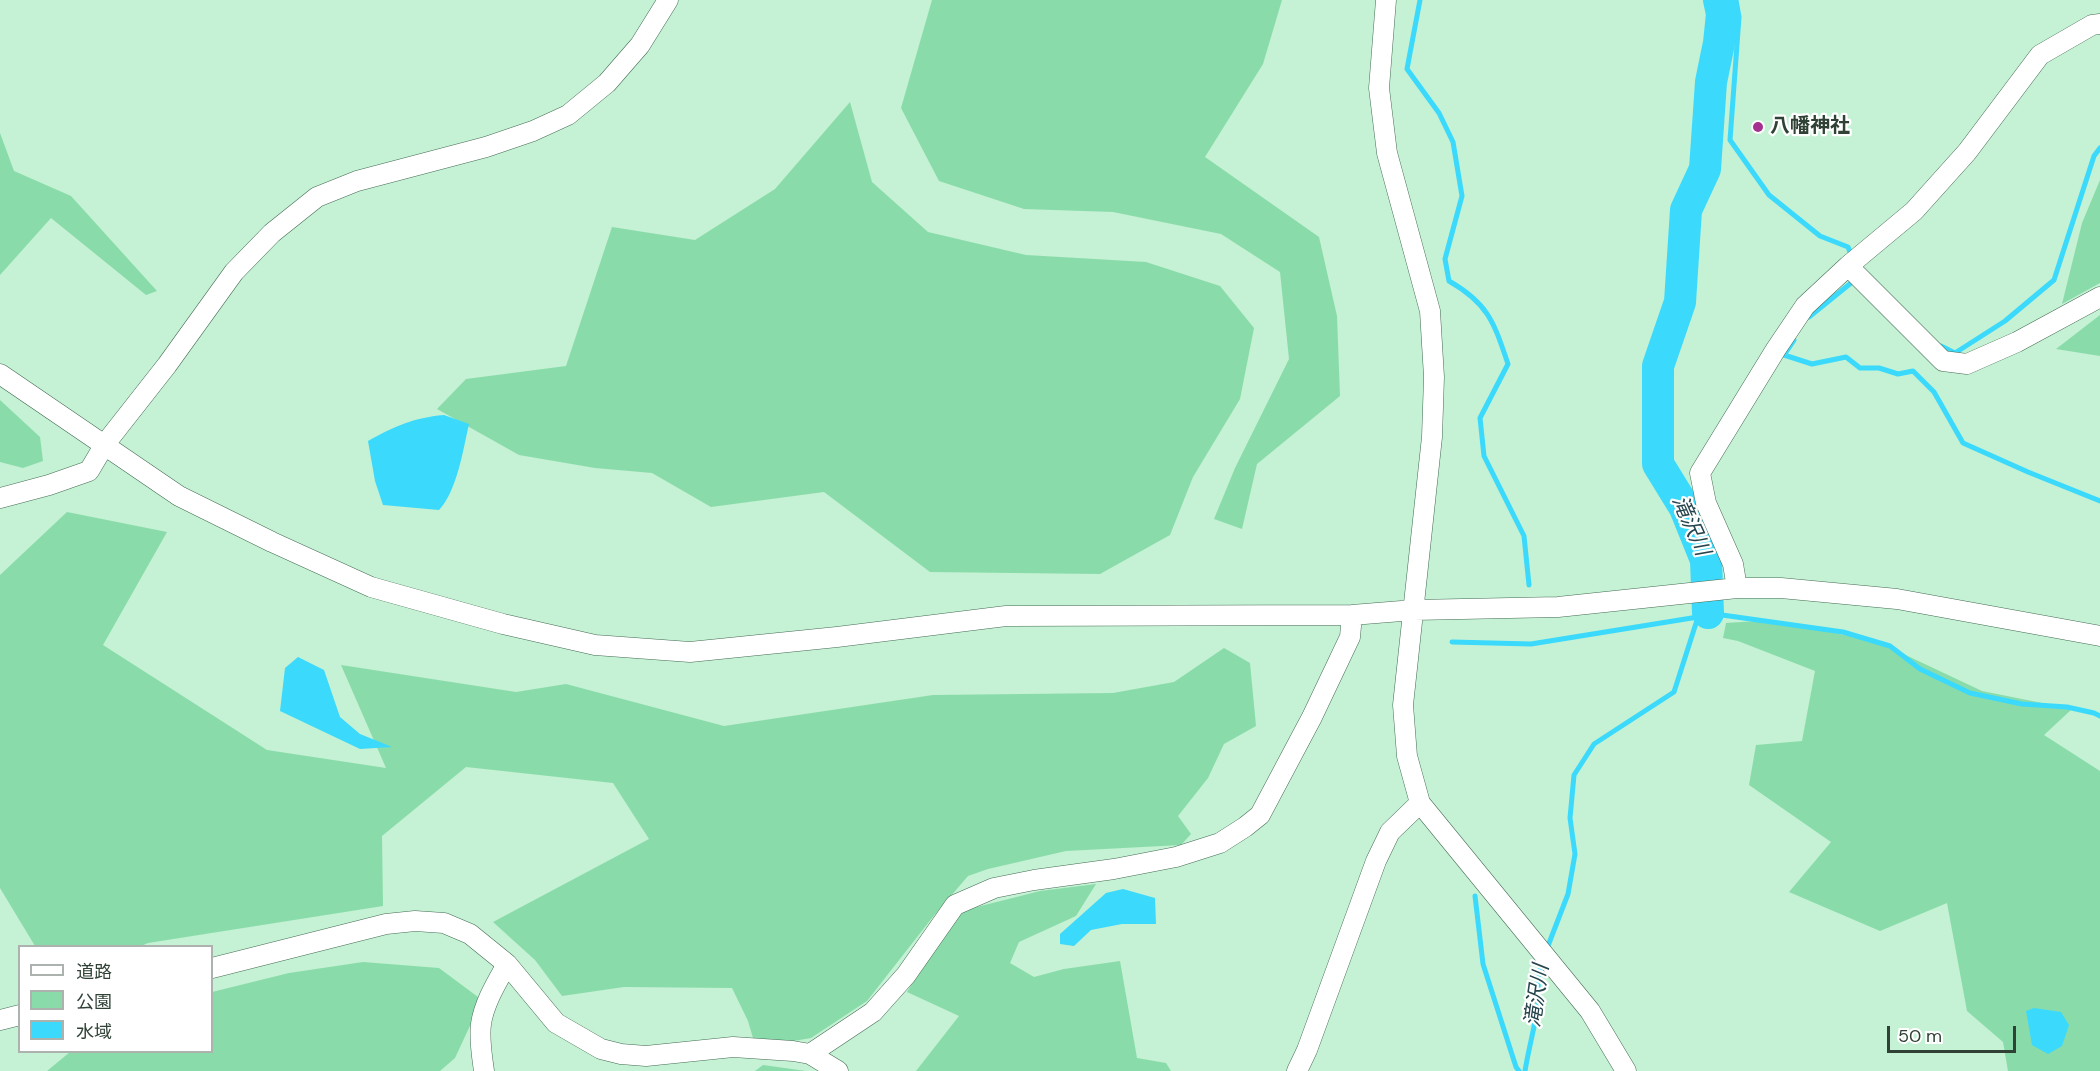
<!DOCTYPE html>
<html>
<head>
<meta charset="utf-8">
<style>
	body { margin:0 }
	#map { position:relative; width:2100px; height:1071px; overflow:hidden; background:#c5f1d4; font-family:"DM Sans","Noto Sans JP",sans-serif }
	canvas { display:block }
	.legend { position:absolute; left:18px; top:945px; width:195px; height:108px; box-sizing:border-box; background:#fff; border:2px solid #acb3af; margin:0; padding:8px 10px; list-style:none; font-size:18px; color:#304236 }
	.legend li { display:flex; align-items:center; gap:12px; height:30px }
	.legend b { width:30px; border:2px solid #acb3af }
	.scale { position:absolute; left:1887px; top:1026px; width:129px; height:27px; box-sizing:border-box; border:3px solid #304236; border-top:0; padding-left:8px; font-size:18px; line-height:21px; white-space:nowrap; color:#304236; -webkit-text-stroke:4px #fff; paint-order:stroke }
</style>
</head>
<body>
<div id="map">
<canvas width="2100" height="1071"></canvas>
<ul class="legend">
<li><b style="height:8px;background:#fff"></b>道路</li>
<li><b style="height:16px;background:#89dcaa"></b>公園</li>
<li><b style="height:16px;background:#3bd9fc"></b>水域</li>
</ul>
<div class="scale">50 m</div>
</div>
<script>
const context = document.querySelector('canvas').getContext('2d');
context.lineJoin = 'round';
function paint(path, color) {
  context.fillStyle = color;
  context.fill(path, 'evenodd');
}
function strokePath(path, color, width, dash) {
  context.strokeStyle = color;
  context.lineWidth = width;
  context.lineCap = dash ? 'butt' : 'round';
  context.setLineDash(dash || []);
  context.stroke(path);
}
function drawText(font, color, halo, rows, align = 'center') {
  context.font = font + ' "DM Sans","Noto Sans JP",sans-serif';
  context.lineWidth = 4.5;
  context.setLineDash([]);
  context.textBaseline = 'middle';
  context.strokeStyle = halo;
  context.fillStyle = color;
  for (const [text, x, y, turn = 0] of rows) {
    context.save();
    context.translate(x, y);
    context.rotate((+turn || 0) * Math.PI / 180);
    context.textAlign = isNaN(turn) ? turn : align;
    if (halo) context.strokeText(text, 0, 0);
    context.fillText(text, 0, 0);
    context.restore();
  }
}
paint(new Path2D(`
	M932 0H1282L1263 64 1205 157 1319 237 1337 316 1340 396 1257 464 1242 529 1214 519 1235 468 1289 359 1280 272 1221 234 1113 212 1024 209 939 181 901 108Z
	M850 102 872 182 928 232 1026 255 1146 262 1220 286 1254 328 1240 399 1193 477 1170 535 1100 574 930 572 824 492 711 507 652 473 595 468 519 455 437 409 466 379 566 366 612 227 695 240 775 189Z
	M0 133 14 171 71 196 157 291 146 295 51 218 0 275Z
	M2100 180V283L2062 304 2082 223Z
	M2100 315V356L2056 349Z
	M0 400 40 437 43 461 23 468 0 462Z
	M67 512 167 532 103 645 267 750 386 768 341 665 516 692 566 684 724 726 933 695 1113 693 1174 682 1224 648 1250 663 1256 726 1224 744 1208 778 1178 816 1191 834 1181 845 1066 851 988 869 968 876 932 918 867 1001 811 1038 776 1044 753 1038 748 1021 732 988 624 987 562 996 535 960 493 922 649 839 613 783 466 767 382 836 383 906 148 943 141 946H35L0 888V575Z
	M1772 620 1878 642 1982 691 2072 709 2044 735 2100 771V1071H2008L2003 1042 1967 1011 1947 903 1880 931 1789 892 1831 842 1749 785 1756 745 1802 741 1815 671 1738 641 1723 638 1726 623Z
	M1096 884 1076 916 1019 942 1010 963 1034 977 1064 969 1120 961 1137 1058 1166 1063 1171 1071H916L959 1016 907 992 946 929 965 910 1040 891Z
	M363 962 439 968 482 1000 455 1058 440 1071H47L70 1052H212V992L289 973Z
	M763 1065 806 1071H755Z`), '#89dcaa');
paint(new Path2D(`
	M444 415 469 424C463 450 457 491 439 510L383 505 375 481 368 441C395 426 413 418 444 415Z
	M298 657 324 670 340 717 360 734 392 747 360 749 280 711 285 668Z
	M1123 889 1155 898 1156 924H1122L1091 930 1074 946 1060 944V934L1106 893Z
	M2034 1008 2061 1012 2069 1025 2062 1046 2048 1054 2032 1045 2026 1011Z`), '#3bd9fc');
strokePath(new Path2D(`
	M1420 0 1407 69 1439 113 1453 142 1462 196 1445 259 1449 281C1489 304 1494 323 1508 364L1480 418 1484 456 1524 536 1529 585
	M1736 0 1739 17 1730 140 1769 195 1820 236 1848 247 1852 257
	M1809 317 1851 283 1853 279
	M1794 340 1784 355 1812 364 1846 357 1860 368H1879L1898 374 1913 371 1934 392 1963 443 2028 472 2100 501
	M1941 346 1955 353 2005 321 2054 280 2094 156 2100 148
	M1452 642 1531 644 1698 617
	M1475 896 1483 964 1516 1067 1519 1071
	M1546 951 1568 894 1575 854 1570 818 1574 775 1594 744 1674 692 1698 617 1708 613 1843 632 1890 646 1920 669 1970 693 2022 704 2067 707 2094 713 2100 716
	M1525 1071C1528 1052 1533 1034 1536 1016 1541 994 1534 983 1543 960`), '#3bd9fc', 5);
strokePath(new Path2D(`
	M1708 613 1706 560 1685 508 1658 464V366L1680 302 1686 210 1705 169 1711 82 1719 43 1722 14 1719 0`), '#3bd9fc', 32);
const minor = new Path2D(`
	M1386 0 1379 88 1387 153 1430 311 1434 377 1432 437 1403 705 1407 756 1420 803 1590 1011 1626 1071
	M1848 266 1914 211 1967 152 2040 55 2092 25 2100 24
	M0 374 179 496 272 542 371 587 503 624 595 645 690 652 837 637 1006 616 1352 615 1414 610 1558 607 1737 588H1781L1897 599 2100 636
	M0 498 49 485 89 471 105 444 167 365 234 272 272 233 317 197 357 181 486 147 533 131 568 115 607 83 640 45 668 0
	M1737 588 1733 564 1706 503 1700 473 1776 349 1805 306 1848 266 1943 361 1967 364 2017 342 2100 297
	M212 968 386 924 415 921 444 923 470 934 507 964 556 1023 601 1049 621 1054 646 1056 733 1047 793 1051 810 1054 838 1071
	M0 1020 20 1015
	M810 1054 873 1012 906 975 955 905 994 888 1034 880 1114 869 1176 857 1220 843 1245 827 1260 815 1312 717 1350 637 1352 615
	M484 1071C482 1056 479 1040 481 1024 484 1003 497 982 507 964
	M1297 1071 1307 1050 1376 861 1390 832 1420 803`);
strokePath(minor, '#446c54', 21);
strokePath(minor, '#fff', 20);
for (const [x, y, r, color] of [
	[1758,127,6,"#a3318d"]
]) {
  const dot = new Path2D();
  dot.arc(x, y, r, 0, 2 * Math.PI);
  context.fillStyle = color;
  context.fill(dot);
  strokePath(dot, '#fff', 2);
}
drawText('bold 20px', '#304236', '#fff', [
	["八幡神社",1770,127]
], 'left');
drawText('italic 21px', '#26454d', '#fff', [
	["滝沢川",1690,526,66],
	["滝沢川",1538,996,-82]
]);
</script>
</body>
</html>
